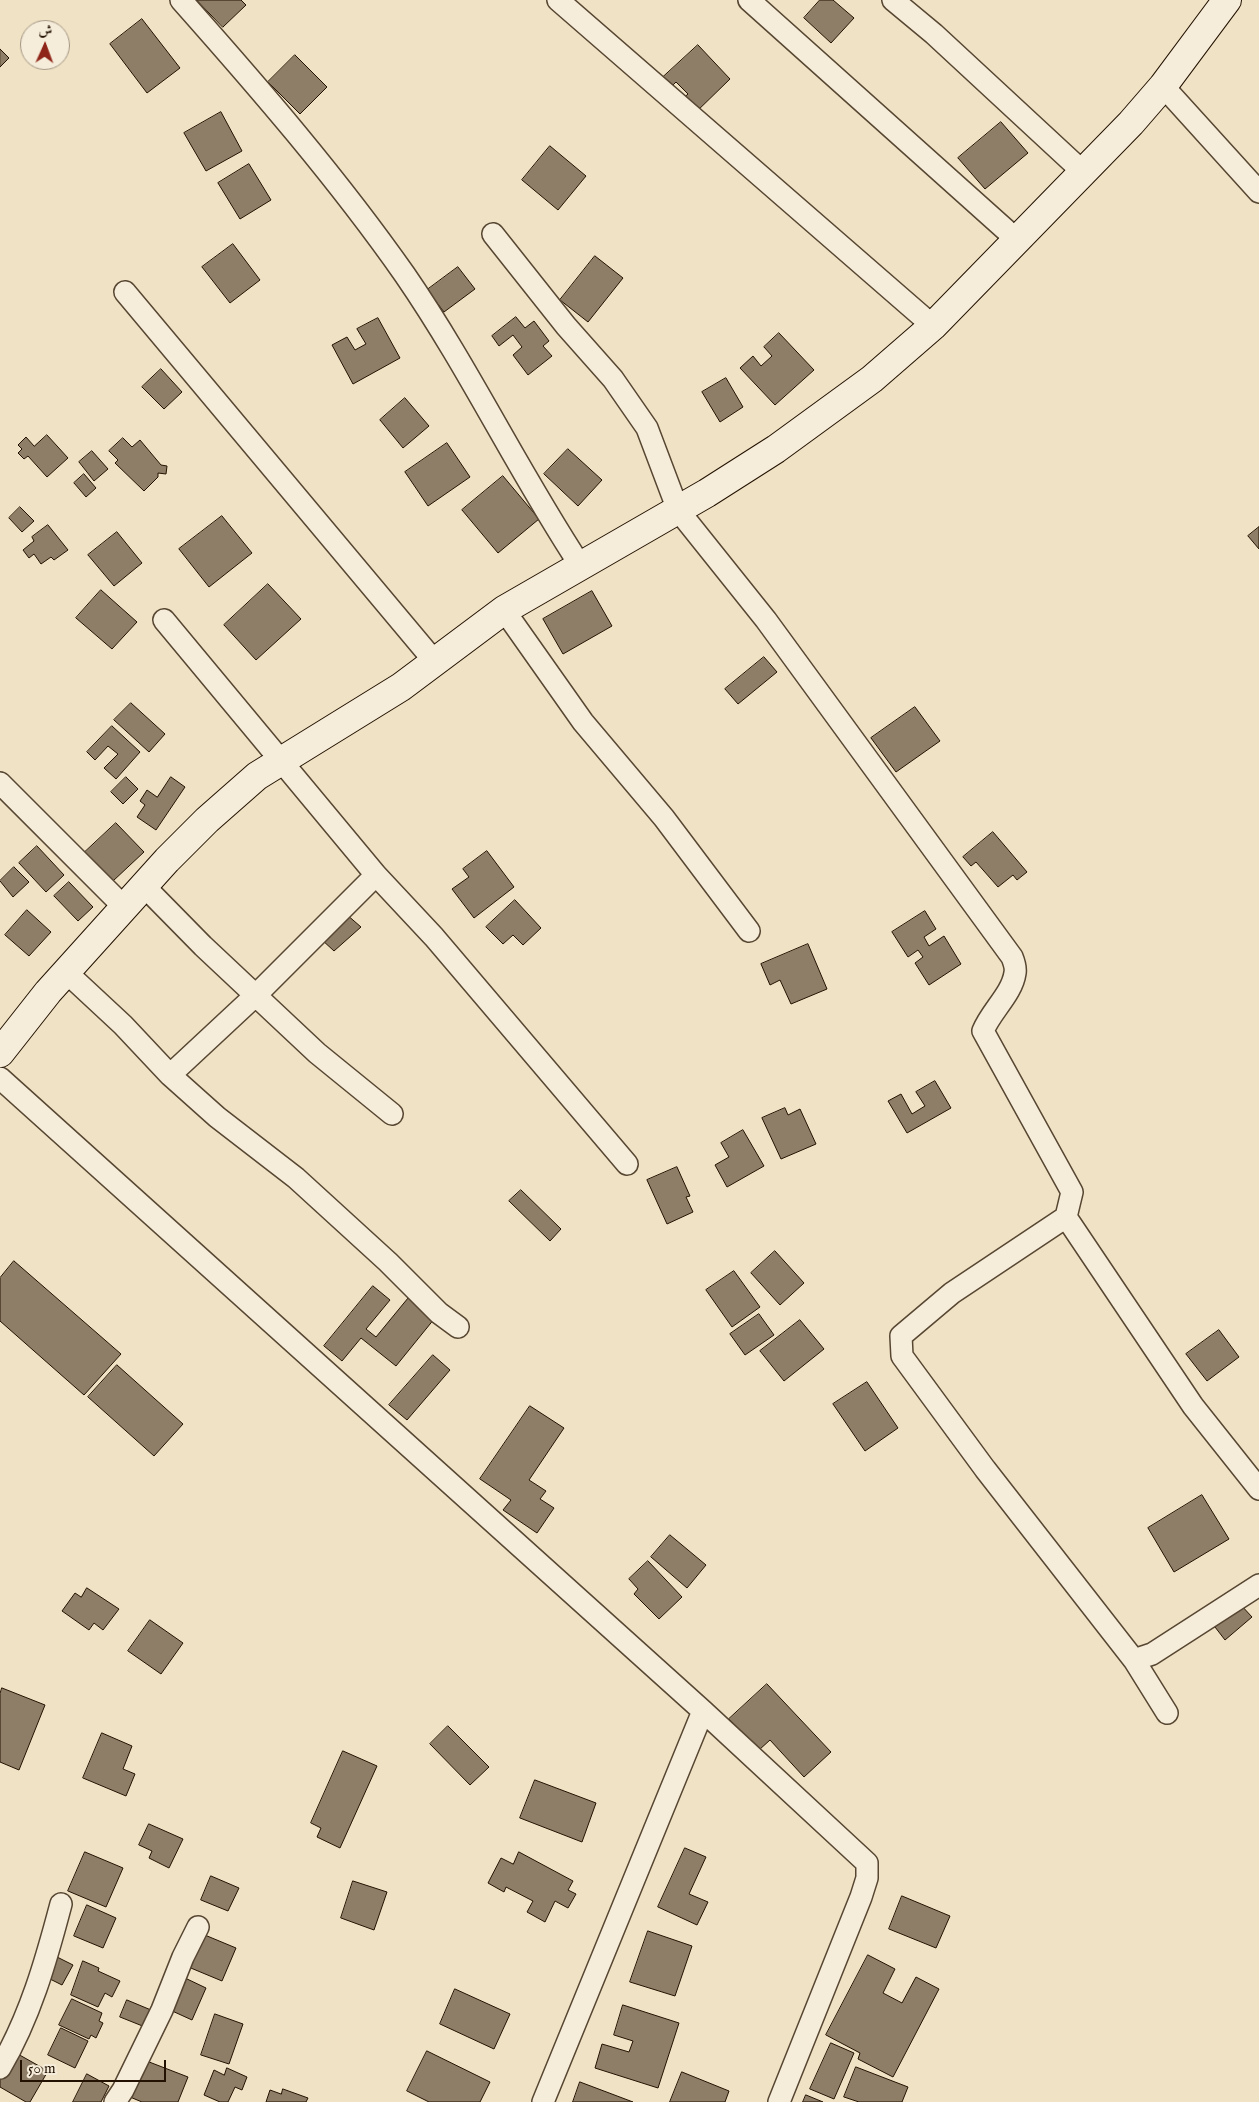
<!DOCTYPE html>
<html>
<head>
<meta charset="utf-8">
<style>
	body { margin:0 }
	#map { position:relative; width:1259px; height:2102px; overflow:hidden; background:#f0e2c4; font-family:"IM FELL English",Amiri,serif }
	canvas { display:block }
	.north { position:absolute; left:20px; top:20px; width:50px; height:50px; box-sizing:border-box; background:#f5ecd9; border:1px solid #a19583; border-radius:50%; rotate:2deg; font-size:14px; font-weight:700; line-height:20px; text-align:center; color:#231202 }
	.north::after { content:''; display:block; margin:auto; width:18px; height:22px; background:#8f2418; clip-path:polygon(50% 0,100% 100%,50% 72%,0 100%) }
	.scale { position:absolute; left:20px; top:2060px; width:146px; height:22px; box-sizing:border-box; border:2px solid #231202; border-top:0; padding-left:6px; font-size:15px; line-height:18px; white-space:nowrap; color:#231202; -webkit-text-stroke:4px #f5ecd9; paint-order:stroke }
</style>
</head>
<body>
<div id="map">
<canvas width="1259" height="2102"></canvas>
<div class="north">ش</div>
<div class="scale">50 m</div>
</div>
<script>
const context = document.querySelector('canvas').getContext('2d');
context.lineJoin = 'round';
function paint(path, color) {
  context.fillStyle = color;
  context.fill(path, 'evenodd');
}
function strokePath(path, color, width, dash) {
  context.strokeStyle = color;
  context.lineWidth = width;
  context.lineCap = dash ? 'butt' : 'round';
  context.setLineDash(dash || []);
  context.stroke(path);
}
const building = new Path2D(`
	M197 0H241L246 5 223 27Z
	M820 0H833L854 18 831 43 804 18Z
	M142 19 180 68 147 93 110 44Z
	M698 45 730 79 692 116 679 102 688 94 676 82 670 88 661 79Z
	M0 49 9 58 0 67Z
	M295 55 327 87 300 114 268 82Z
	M221 112 242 151 206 171 184 133Z
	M1001 122 1028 153 985 189 958 158Z
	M550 146 586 176 558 210 522 180Z
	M249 164 271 200 240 219 218 183Z
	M233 244 260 280 230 303 202 267Z
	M595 256 623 278 588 322 560 300Z
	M458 267 475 289 444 312 427 290Z
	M516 317 525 328 534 321 549 341 543 346 552 356 528 375 513 355 522 347 513 335 499 346 492 336Z
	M378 318 400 358 353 384 332 345 347 337 355 350 366 344 357 329Z
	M779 333 814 370 775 405 740 368 753 356 761 366 772 356 764 347Z
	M161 369 182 392 164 409 142 387Z
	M726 378 743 407 720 422 702 392Z
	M405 398 429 426 403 448 380 420Z
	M47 435 68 458 47 477 28 456 24 459 18 453 22 449 18 445 26 437 34 446Z
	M123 438 132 447 140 440 161 465 167 466 166 474 158 473V477L144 491 115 463 118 460 109 451Z
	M447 443 470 477 428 506 405 472Z
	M568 449 602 480 578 506 544 474Z
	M92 451 108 469 94 481 79 462Z
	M84 474 96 488 86 497 74 483Z
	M503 476 539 519 498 553 462 510Z
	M20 507 34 521 22 532 9 518Z
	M222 516 252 553 209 587 179 549Z
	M48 525 68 550 54 560 51 557 41 564 34 554 29 558 23 550 34 541 32 537Z
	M1259 527V549L1248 536Z
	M117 532 142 563 114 586 88 555Z
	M268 584 301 619 256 660 224 625Z
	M101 590 137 622 112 649 76 618Z
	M592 591 612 626 563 654 543 619Z
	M764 657 777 672 738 704 725 689Z
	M131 703 165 734 149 752 114 720Z
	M915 707 940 741 896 772 871 738Z
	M112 726 140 752 116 779 104 768 118 754 108 746 95 760 87 752Z
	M126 777 138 789 123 804 111 792Z
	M171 777 185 787 156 830 137 817 145 805 140 801 147 790 157 797Z
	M116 823 144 852 113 881 85 852Z
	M993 832 1027 872 1017 880 1013 875 998 887 976 862 971 866 963 857Z
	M37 846 64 875 46 892 19 863Z
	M487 851 514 887 474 918 452 889 469 877 463 869Z
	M14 867 29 882 13 897 0 881Z
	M69 882 93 907 78 921 54 896Z
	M515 900 541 928 523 945 513 935 503 944 486 927Z
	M27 910 51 932 29 956 5 935Z
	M925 911 936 929 924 937 929 946 944 936 961 964 929 985 915 963 923 957 918 950 908 957 892 932Z
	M346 914 361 927 334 951 321 939Z
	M808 944 827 989 791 1004 780 980 770 985 761 964Z
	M935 1081 951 1108 907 1133 888 1101 901 1094 912 1114 925 1106 916 1092Z
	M785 1108 788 1115 800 1109 816 1144 781 1159 762 1118Z
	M743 1130 764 1166 727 1187 715 1165 729 1157 721 1143Z
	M677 1167 690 1196 686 1197 693 1212 667 1224 647 1180Z
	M521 1190 561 1229 550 1241 509 1201Z
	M775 1251 804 1283 780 1305 751 1273Z
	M14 1261 121 1354 84 1395 0 1321V1278Z
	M734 1271 760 1307 732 1327 706 1290Z
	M373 1286 390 1300 366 1329 376 1337 413 1292 439 1313 396 1366 361 1338 342 1361 324 1346Z
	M759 1314 774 1335 745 1355 730 1334Z
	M800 1320 824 1349 784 1381 760 1351Z
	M1219 1330 1239 1357 1207 1381 1186 1354Z
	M433 1355 450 1370 407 1420 389 1405Z
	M117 1365 183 1424 154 1456 88 1397Z
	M867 1382 898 1428 865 1451 833 1404Z
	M530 1406 564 1428 529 1480 546 1491 540 1499 554 1508 537 1533 503 1510 511 1500 480 1479Z
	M1202 1495 1229 1539 1174 1572 1148 1528Z
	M670 1535 706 1565 687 1588 651 1557Z
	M648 1561 682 1597 659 1619 634 1594 638 1589 629 1579Z
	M87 1588 119 1609 103 1630 94 1623 89 1630 62 1611 75 1593 81 1597Z
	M1240 1604 1252 1617 1225 1640 1215 1627Z
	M150 1620 183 1643 161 1674 128 1651Z
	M767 1684 831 1752 804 1777 770 1740 759 1750 729 1719Z
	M2 1688 45 1705 19 1770 0 1762V1694Z
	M448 1726 489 1767 470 1785 430 1744Z
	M102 1733 132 1746 123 1769 135 1774 126 1796 83 1778Z
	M343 1751 377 1766 340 1848 317 1837 321 1828 311 1823Z
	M535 1780 596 1803 582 1842 520 1818Z
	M149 1824 183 1839 169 1868 149 1858 152 1851 139 1845Z
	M685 1848 706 1857 689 1894 708 1902 697 1925 658 1907Z
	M85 1852 123 1868 106 1907 68 1891Z
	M519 1852 573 1881 568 1890 576 1894 568 1908 555 1901 545 1922 527 1912 533 1901 506 1887 504 1892 488 1883 501 1858 513 1864Z
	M211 1876 239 1888 228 1911 201 1900Z
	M353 1881 387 1892 374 1930 341 1918Z
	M902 1896 950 1916 936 1948 889 1929Z
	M87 1905 116 1918 103 1948 74 1936Z
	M648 1931 692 1946 675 1996 630 1982Z
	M200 1933 236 1948 222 1981 186 1966Z
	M868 1955 895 1969 883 1993 902 2003 916 1977 939 1989 893 2077 858 2059 860 2053 826 2035Z
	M57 1957 73 1965 62 1985 46 1977Z
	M83 1961 99 1968 98 1971 120 1981 112 1997 105 1993 98 2007 71 1995Z
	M185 1978 206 1988 192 2020 170 2010Z
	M455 1989 510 2014 494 2049 440 2024Z
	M72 1999 102 2013 99 2021 103 2023 96 2038 91 2035 89 2039 59 2025Z
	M127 2000 151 2010 145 2027 120 2017Z
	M623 2005 679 2023 658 2088 595 2068 602 2044 629 2052 633 2041 614 2035Z
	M215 2014 243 2024 229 2064 201 2055Z
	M61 2028 88 2041 75 2068 48 2055Z
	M831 2043 854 2053 834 2099 810 2089Z
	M427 2051 490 2082 480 2102H429L407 2091Z
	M16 2053 48 2071 30 2102H26L0 2087V2080Z
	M144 2060 188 2077 178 2102H142L130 2097Z
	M856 2067 908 2087 902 2102H859L844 2097Z
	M227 2068 247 2077 242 2090 235 2087 228 2102H220L204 2095 214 2070 224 2075Z
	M682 2072 729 2091 725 2102H670Z
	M87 2074 109 2086 101 2102H73Z
	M580 2082 633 2102H573Z
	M283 2089 308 2098 306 2102H266L270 2090 281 2094Z
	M806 2095 823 2102H803Z`);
paint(building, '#8e7e67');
strokePath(building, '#231202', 1);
const street = new Path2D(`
	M181 0C259 88 337 178 405 275 469 368 518 471 580 565
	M558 0 933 326
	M749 0 1016 239
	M893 0 934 34 1083 172
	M1163 86 1259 192
	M493 234 566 326 613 379 647 428 678 510 766 620 1012 957C1014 962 1016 968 1015 973 1012 994 991 1011 983 1031L1072 1192 1066 1217 952 1293 901 1336 902 1356 985 1469 1134 1660 1152 1654 1259 1585
	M125 292 435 662
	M504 610 583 722 664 818 749 931
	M164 620 376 875 434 937 627 1164
	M0 783 125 908
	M144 886 203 946 317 1053 392 1114
	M66 972 123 1025 170 1075 217 1117 296 1178 388 1262 439 1313 458 1327
	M170 1075 257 994 376 875
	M0 1078 703 1711 867 1863V1878L861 1897 779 2102
	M1066 1217 1193 1406 1259 1489
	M1134 1660 1167 1713
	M0 2068C30 2017 46 1961 61 1904
	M115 2102 123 2090 162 2010 183 1957 198 1927
	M543 2102 703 1711`);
const secondary = new Path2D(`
	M0 1053 48 992 167 860 207 820 257 776 401 687 504 610 707 493 776 449 872 379 933 326 1131 123 1163 86 1227 0`);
strokePath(street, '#564632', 24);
strokePath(secondary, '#231202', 30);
strokePath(street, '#f5ecd9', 21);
strokePath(secondary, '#f5ecd9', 28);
</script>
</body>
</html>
